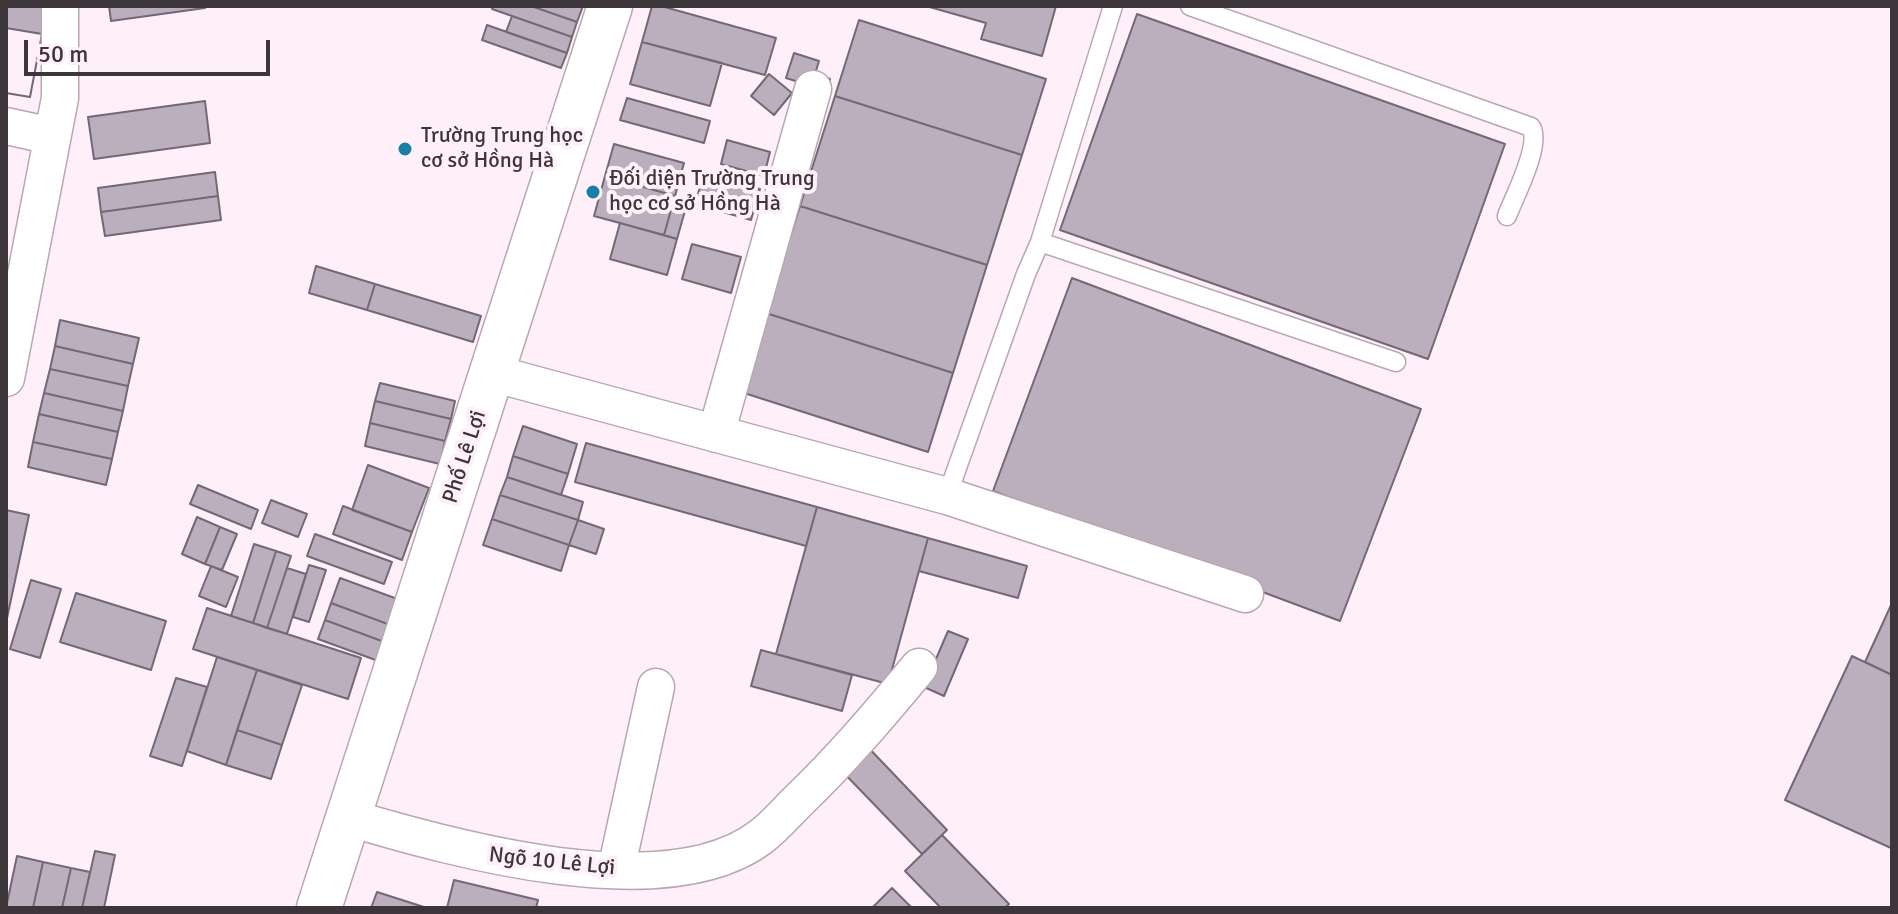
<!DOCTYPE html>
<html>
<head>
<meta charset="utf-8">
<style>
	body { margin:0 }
	#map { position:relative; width:1898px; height:914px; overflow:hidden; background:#ffeff8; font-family:Signika,sans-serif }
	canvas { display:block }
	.frame { position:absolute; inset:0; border:8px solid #3c3539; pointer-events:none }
	.scale { position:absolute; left:24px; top:40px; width:246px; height:36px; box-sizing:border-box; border:4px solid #3c3539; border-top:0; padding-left:10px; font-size:24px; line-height:28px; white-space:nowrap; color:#3c3539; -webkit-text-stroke:6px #ffeff8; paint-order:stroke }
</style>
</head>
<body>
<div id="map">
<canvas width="1898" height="914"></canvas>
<div class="frame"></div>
<div class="scale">50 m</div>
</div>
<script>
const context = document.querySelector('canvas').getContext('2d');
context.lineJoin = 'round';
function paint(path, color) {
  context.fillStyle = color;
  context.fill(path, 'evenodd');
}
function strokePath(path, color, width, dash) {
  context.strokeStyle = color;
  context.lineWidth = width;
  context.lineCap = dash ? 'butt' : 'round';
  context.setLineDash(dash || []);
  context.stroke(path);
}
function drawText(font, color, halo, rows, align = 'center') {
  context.font = font + ' Signika,sans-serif';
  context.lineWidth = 8;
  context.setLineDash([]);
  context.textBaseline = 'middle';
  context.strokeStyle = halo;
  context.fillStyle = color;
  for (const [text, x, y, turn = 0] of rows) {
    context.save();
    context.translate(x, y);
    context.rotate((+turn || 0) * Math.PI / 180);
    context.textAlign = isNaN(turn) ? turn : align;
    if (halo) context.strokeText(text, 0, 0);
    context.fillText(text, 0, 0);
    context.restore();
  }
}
const building = new Path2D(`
	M6 6H47L42 34 6 28Z
	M109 6H204L205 8 111 21Z
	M493 6H531L577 22 572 37 492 9Z
	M531 6H583L577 22Z
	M652 6H661L776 38 765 75 642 42Z
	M926 6H1056L1042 56 981 39 986 23Z
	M1137 14 1505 144 1428 359 1060 230Z
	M512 16 572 37 567 53 506 32Z
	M859 20 1046 79 1022 155 835 96Z
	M487 25 567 53 561 68 482 40Z
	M6 28 42 34 30 97 6 93Z
	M6 28 42 34 30 97 6 93Z
	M642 42 722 63 710 106 630 84Z
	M794 53 819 61 815 74 830 79 827 91 786 78Z
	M769 74 792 93 774 115 751 96Z
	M835 96 1022 155 987 265 800 206Z
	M627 98 710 121 704 143 620 120Z
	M205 101 210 143 94 159 88 117Z
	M727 140 770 152 764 176 721 164Z
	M614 144 684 163 675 196 605 176Z
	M215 172 218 196 101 212 98 188Z
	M704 173 760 189 751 220 695 204Z
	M605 176 675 196 664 235 594 216Z
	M218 196 221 220 105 236 101 212Z
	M675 196 688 200 677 239 664 235Z
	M800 206 987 265 953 373 766 313Z
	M620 223 677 239 667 275 610 259Z
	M692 244 741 257 731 293 682 279Z
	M316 266 375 284 367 310 309 293Z
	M1072 278 1421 409 1340 621 993 491Z
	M375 284 481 316 473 342 367 310Z
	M766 313 953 373 928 452 741 392Z
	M60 320 139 338 133 364 55 346Z
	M55 346 133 364 128 386 50 369Z
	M50 369 128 386 123 411 44 393Z
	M380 383 455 401 451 419 375 401Z
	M44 393 123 411 118 432 39 414Z
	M375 401 451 419 445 441 370 423Z
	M39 414 118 432 112 459 33 442Z
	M370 423 445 441 440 464 365 446Z
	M523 426 577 444 568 474 513 456Z
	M33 442 112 459 106 485 28 467Z
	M586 443 817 507 806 546 575 482Z
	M513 456 568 474 561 495 507 477Z
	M368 465 429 488 412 532 352 510Z
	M507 477 583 502 578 520 500 495Z
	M198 485 258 510 251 529 190 504Z
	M500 495 578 520 569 545 492 519Z
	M271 500 307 514 298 537 262 523Z
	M343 506 412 532 402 560 333 534Z
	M817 507 928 538 888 684 776 654Z
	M6 510 29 515 6 623Z
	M197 517 220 527 205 564 182 554Z
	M492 519 569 545 561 571 483 545Z
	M578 520 604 529 596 554 569 545Z
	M220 527 237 534 222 570 205 564Z
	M315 534 392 562 384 584 307 556Z
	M928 538 1027 566 1018 598 919 571Z
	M254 544 276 551 253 623 231 616Z
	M276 551 291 556 267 628 253 623Z
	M309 565 326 570 309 622 293 617Z
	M211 566 238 577 226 607 199 596Z
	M287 568 306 574 287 634 267 628Z
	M340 578 403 601 393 626 331 603Z
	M31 580 61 589 40 658 10 649Z
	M76 593 166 621 151 670 60 642Z
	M331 603 393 626 387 643 325 620Z
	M1892 603V675L1865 662Z
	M207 608 361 658 348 699 193 649Z
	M325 620 387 643 381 662 318 639Z
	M948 631 968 639 944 696 924 687Z
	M761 650 852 675 842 711 751 686Z
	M1852 656 1892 675 1891 848 1785 800Z
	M217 657 257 670 226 765 187 751Z
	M257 670 302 685 282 745 237 730Z
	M176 678 207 687 182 766 150 756Z
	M237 730 282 745 271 779 226 765Z
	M864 743 947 830 922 854 839 768Z
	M942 835 1009 904 1005 908H941L905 871Z
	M95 851 115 855 104 908H82Z
	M17 856 43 862 33 908H6Z
	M43 862 71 868 62 908H33Z
	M71 868 90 872 82 908H62Z
	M454 880 538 900 536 908H447Z
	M892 888 912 908H872Z
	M377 892 424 907 428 908H371Z`);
paint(building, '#bbafbe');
strokePath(building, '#736876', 2);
const service = new Path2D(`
	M1190 6 1531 127C1542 145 1514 197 1507 216
	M1040 242 1113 6
	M947 496 1026 274 1040 242 1396 362`);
const minor = new Path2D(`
	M6 126 52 136
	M492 373 947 496 1245 594
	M6 378 60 98V6
	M716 434 813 89
	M350 818C454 849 668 909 762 836 775 826 786 813 797 802 841 760 880 714 919 667
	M616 870 656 687`);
const secondary = new Path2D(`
	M319 908 610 6`);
strokePath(service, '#b9a7b2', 21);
strokePath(minor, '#b9a7b2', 39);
strokePath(secondary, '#b9a7b2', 47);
strokePath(service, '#fff', 18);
strokePath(minor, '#fff', 36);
strokePath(secondary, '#fff', 44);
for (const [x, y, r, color] of [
	[405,149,8,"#1680a9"],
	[593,192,8,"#1680a9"]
]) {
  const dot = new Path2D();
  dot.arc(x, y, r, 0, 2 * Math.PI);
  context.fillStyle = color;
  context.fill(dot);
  strokePath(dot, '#ffeff8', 3);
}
drawText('22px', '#3c3539', '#ffeff8', [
	["Trường Trung học",421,136],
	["cơ sở Hồng Hà",421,161],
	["Đối diện Trường Trung",609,179],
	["học cơ sở Hồng Hà",609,204]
], 'left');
drawText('22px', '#3c3539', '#ffeff8', [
	["Phố Lê Lợi",465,457,-72],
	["Ngõ 10 Lê Lợi",552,862,6]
]);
</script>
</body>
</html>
